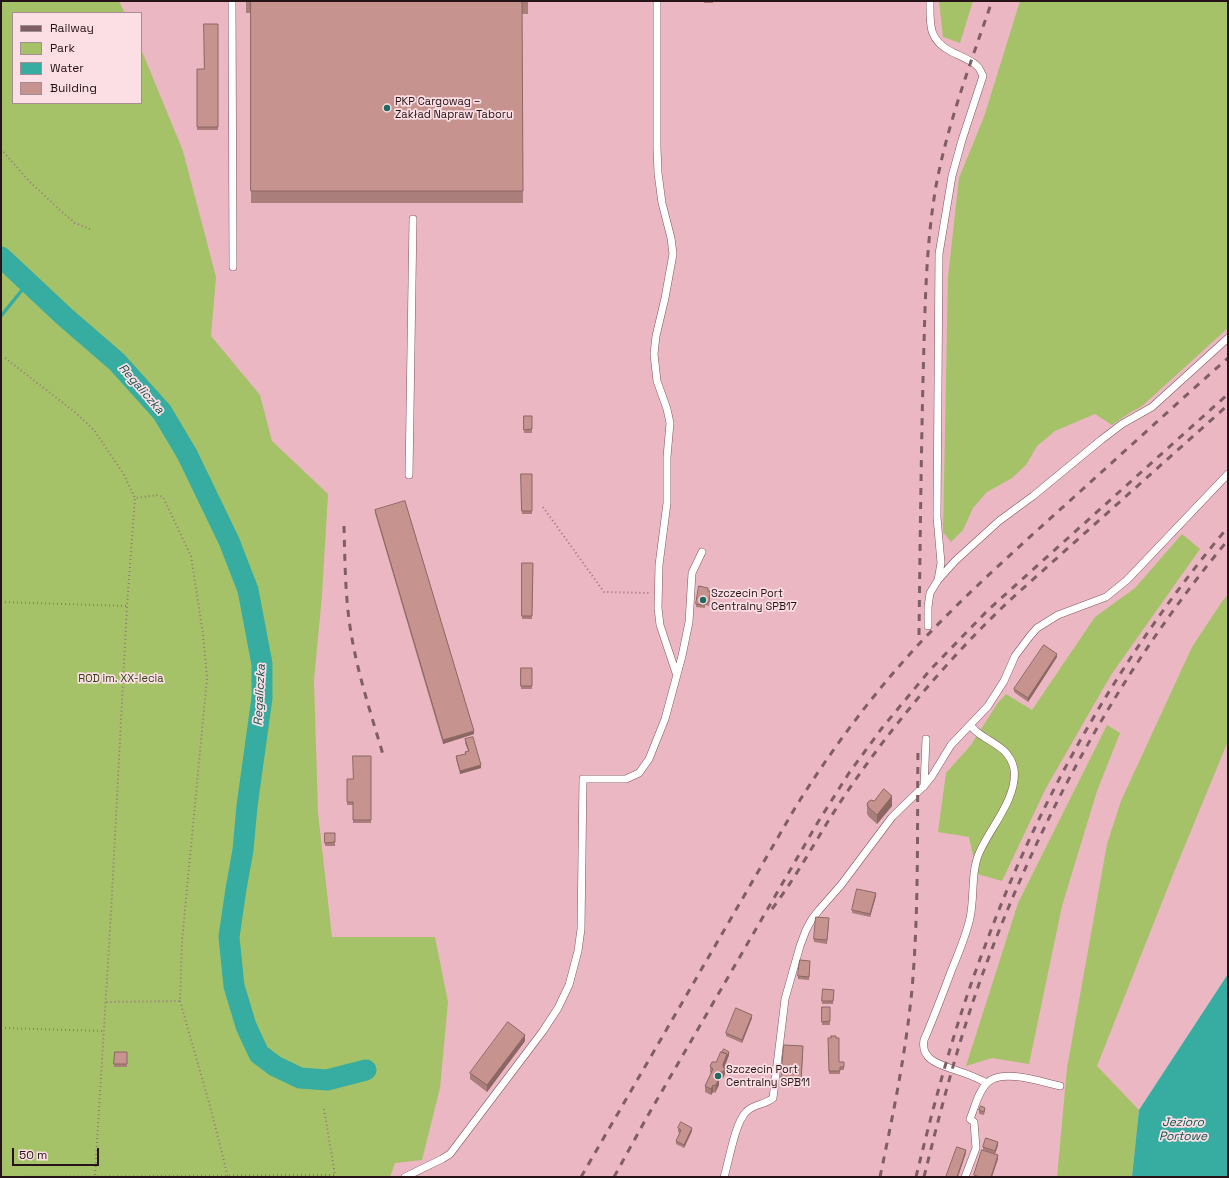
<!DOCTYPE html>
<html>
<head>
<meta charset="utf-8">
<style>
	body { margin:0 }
	#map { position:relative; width:1229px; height:1178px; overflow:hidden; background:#ebb7c2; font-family:"Space Grotesk",sans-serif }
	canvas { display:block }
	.frame { position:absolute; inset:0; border:2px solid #251317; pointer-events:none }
	.legend { position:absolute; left:12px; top:12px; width:130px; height:92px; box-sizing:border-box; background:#fbdfe5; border:1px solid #a58d93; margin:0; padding:5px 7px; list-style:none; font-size:12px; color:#251317 }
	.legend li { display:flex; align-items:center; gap:8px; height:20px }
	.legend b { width:20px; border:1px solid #a58d93 }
	.scale { position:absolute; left:12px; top:1148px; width:87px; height:18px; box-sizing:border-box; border:2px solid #251317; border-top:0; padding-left:5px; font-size:12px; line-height:14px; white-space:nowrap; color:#251317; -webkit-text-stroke:3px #fbdfe5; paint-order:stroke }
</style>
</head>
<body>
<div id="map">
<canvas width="1229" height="1178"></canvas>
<div class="frame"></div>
<ul class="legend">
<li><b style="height:5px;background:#7f5e65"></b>Railway</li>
<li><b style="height:11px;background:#a5c269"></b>Park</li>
<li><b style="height:11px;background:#36ada0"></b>Water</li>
<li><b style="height:11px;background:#c6938f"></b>Building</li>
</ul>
<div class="scale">50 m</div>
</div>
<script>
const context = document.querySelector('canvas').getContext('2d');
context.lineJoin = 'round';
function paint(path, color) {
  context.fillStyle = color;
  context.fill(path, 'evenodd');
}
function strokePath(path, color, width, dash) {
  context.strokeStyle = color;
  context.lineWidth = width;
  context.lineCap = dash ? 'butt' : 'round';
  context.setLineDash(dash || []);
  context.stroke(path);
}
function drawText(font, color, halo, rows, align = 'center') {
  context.font = font + ' "Space Grotesk",sans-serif';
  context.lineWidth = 3.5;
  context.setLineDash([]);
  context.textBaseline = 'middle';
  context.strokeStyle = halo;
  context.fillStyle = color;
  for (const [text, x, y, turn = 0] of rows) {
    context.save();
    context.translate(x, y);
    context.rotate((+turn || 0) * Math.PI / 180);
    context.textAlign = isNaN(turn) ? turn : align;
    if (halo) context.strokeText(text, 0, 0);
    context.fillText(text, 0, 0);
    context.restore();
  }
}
paint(new Path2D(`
	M1 1H119L125 13H13V103H141V49L183 151 216 277 211 336 260 395 272 441 328 494 322 595 314 680 318 813 332 937H435L448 1002 440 1088 422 1160 395 1163 390 1177H1Z
	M939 1H973L960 43 943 37Z
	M1020 1H1228V328L1141 407 1131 412 1112 425 1095 414 1055 431 1037 446 1026 465 1012 478 987 492 973 508 963 530 951 542 943 532 948 277 959 178 984 117Z
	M1182 534 1200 549 1111 675 1046 788 1002 881 977 874 969 837 938 832 946 773 971 745 997 704 1006 694 1032 710 1095 617 1135 588Z
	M1228 595V741L1174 872 1097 1066 1139 1110 1132 1177H1057L1067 1068 1107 844 1121 801 1192 647 1223 600Z
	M1107 725 1120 733 1097 791 1062 906 1029 1064 992 1058 966 1066 1018 903Z`), '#a5c269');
paint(new Path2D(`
	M1228 974V1177H1132L1139 1110Z`), '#36ada0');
strokePath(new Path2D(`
	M1 316 27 284`), '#36ada0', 3.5);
strokePath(new Path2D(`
	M1 257 65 317 117 362 162 412 187 454 229 541 248 590 262 664V698L247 806 243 850 236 889 229 937 234 986 246 1026 259 1054 275 1066 300 1078 327 1080 366 1070`), '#36ada0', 21);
const lane = new Path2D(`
	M232 1 233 267
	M657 1V148L658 173 662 203 671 238 673 254 665 298 656 336 654 354 657 381 667 409 670 423 667 457V503L659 565 658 608 660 625 676 673
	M930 1C930 25 928 40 952 52 960 56 968 59 975 64L979 68 983 76 962 140 952 176 939 254 937 517 941 563 938 580
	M409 475 413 219
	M928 626V607L930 593 938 580 955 561 999 521 1033 496 1101 440 1122 424 1152 407 1228 338
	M970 725C974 730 979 734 984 737 998 746 1010 751 1014 769 1018 796 992 826 981 849 970 870 975 895 970 918 966 936 959 952 952 969 943 993 934 1017 924 1040 920 1061 942 1065 958 1071 968 1074 977 1078 987 1083
	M924 786 926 739
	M405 1177 442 1159 450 1154 543 1031 558 1008 569 985 578 951 581 929 583 779H626L639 773 649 759 665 719 682 656 689 622 692 573 702 552
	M724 1177C729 1161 735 1123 746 1112 753 1104 765 1105 773 1098L785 999 800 946 806 930 812 919 819 910 841 885 892 817 924 786 932 776 951 745 988 706 1004 681 1015 656 1030 636 1037 628 1058 615 1106 597 1127 580 1228 474
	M965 1177 976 1148 974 1122 970 1119C975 1107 978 1092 987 1083 1001 1068 1042 1082 1060 1086`);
strokePath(lane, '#81545e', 8);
strokePath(new Path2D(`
	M1 149 28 180 62 212 75 223 90 229
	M1 358H5L76 413 94 430 123 473 135 498
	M543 507 604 592 649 593
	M1 602 127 606
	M180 1001 210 1106 228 1177
	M1 1028 104 1031
	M95 1175 111 913 127 606 135 498 158 495 163 497 191 556 203 634 207 678 182 941 180 1001 106 1002
	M1 1177 335 1175 324 1109`), '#9b757d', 2, [1, 3]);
strokePath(lane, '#fff', 7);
strokePath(new Path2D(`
	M344 526C345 561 345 597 351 633 358 675 372 717 384 758
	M919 635C920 550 921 465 923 379 925 315 925 250 936 186 948 122 971 62 992 1
	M772 909C800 872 821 830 847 792 895 722 949 658 1010 600L1228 405
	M581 1177 795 808C831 750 872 695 918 645 967 593 1021 545 1074 497 1125 451 1176 404 1228 358
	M614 1177 647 1117 818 822 849 773 882 728 930 670 988 610 1228 394
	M880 1177C893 1115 906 1052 912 989 919 909 917 829 918 749
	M916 1177C935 1099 956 1021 985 946 1041 794 1124 651 1228 527
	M924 1177C940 1112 957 1047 979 984 1036 824 1119 671 1228 540`), '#7f5e65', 3, [7, 7]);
paint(new Path2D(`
	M246 1H528V14H522L523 203H251V13H246Z
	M704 1H713V3H704Z
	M218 24V130H197V69H204Z
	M524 416H532V433H524Z
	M521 474H532V514H522Z
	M375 510 474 734 443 744 375 513Z
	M522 563H533L532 619H522Z
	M708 591 710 595 709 606 705 605V608L696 607V604Z
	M1057 657 1028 702 1014 692V689Z
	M521 668H532V689H521Z
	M465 739 481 768 460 774 456 759V756L465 754V752L468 751 465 743Z
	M371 756V823H353V805H347V779H353Z
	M874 801 892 806 877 824 869 817 867 814V805Z
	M325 833H335V846H325Z
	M876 896 870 917 852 913V910Z
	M829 922 827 944 814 942V939Z
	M810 964 809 980 798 979V976Z
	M823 989 834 990 833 1004H822Z
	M822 1007H830V1025H822Z
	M752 1018 742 1043 726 1036V1033Z
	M828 1038H836L839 1062H844V1070H840V1074H829Z
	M525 1041 487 1092 470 1079V1073Z
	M803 1050 801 1086 781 1084V1081Z
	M115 1052H127V1067H114Z
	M729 1055 724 1067 725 1074 723 1078H718L719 1085 715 1093 713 1092 711 1095 705 1092V1086L711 1073 710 1072V1066L716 1062Z
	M979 1110 985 1111 984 1115 979 1114Z
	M678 1128 692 1131 684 1148 676 1144V1141L680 1133 678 1132Z
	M998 1145 995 1154 983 1150V1147Z`), '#aa7e7b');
paint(new Path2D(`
	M1057 654V657L1028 702V698Z
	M474 731V734L443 744V740Z
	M481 765V768L460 774V771Z
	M892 796V806L877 824V815Z
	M876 893V896L870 917V914Z
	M752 1015V1018L742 1043V1040Z
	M525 1035V1041L487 1092V1085Z
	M729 1052V1055L723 1071V1064L727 1054Z
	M725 1068V1074L723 1078V1072Z
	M718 1072V1078L717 1084 719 1079V1085L715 1093 717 1078Z
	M713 1085V1092L711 1095V1089Z
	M692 1128V1131L684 1148V1145Z
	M998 1142V1145L995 1154V1151Z
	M966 1150V1153L958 1177H957Z
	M998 1155V1159L992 1177H991Z`), '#8b6764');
const building = new Path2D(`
	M251 1H528H522L523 191H251Z
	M204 24H218V127H197V69H204Z
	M524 416H532V429L524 430Z
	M521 474H532V511H522Z
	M405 501 474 731 443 740 375 510Z
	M522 563H533L532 616H522Z
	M699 586 708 588V591H710L709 602H705V605L696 604Z
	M1044 645 1057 654 1028 698 1014 689Z
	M521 668H532V686H521Z
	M473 737 481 765 460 771 456 756 466 754 465 752 469 751 465 739Z
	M353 756H371V820H353V802H347V779H353Z
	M884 789 892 796 877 815 869 808 867 805 868 802 871 800 874 801Z
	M325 833H335V842L325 843Z
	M857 889 876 893 870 914 852 910Z
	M816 917 829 918 827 940 814 939Z
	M800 960 810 961 809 977 798 976Z
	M823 989 834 990 833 1001H822Z
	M822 1007H830V1021L822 1022Z
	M736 1008 752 1015 742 1040 726 1033Z
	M508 1022 525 1035 487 1085 470 1073Z
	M831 1036H836V1038H839V1062H844V1067H840V1071H829L828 1038H831Z
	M784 1045 803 1046 801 1082 781 1081Z
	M724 1049 729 1052 727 1057V1054L722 1052Z
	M115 1052H127V1064H114Z
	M721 1052 727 1054 723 1064V1067L725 1068 723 1072H718L717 1078 719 1079 715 1086 713 1085 711 1089 705 1086 713 1069 710 1066 712 1062H716Z
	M981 1106 985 1108 984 1112 979 1110Z
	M681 1122 692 1128 684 1145 676 1141 681 1130 678 1128Z
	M986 1138 998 1142 995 1151 983 1147Z
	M957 1147 966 1150 957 1177H946Z
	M982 1150 998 1155 991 1177H980L974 1175Z`);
paint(building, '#c6938f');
strokePath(building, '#8b6764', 1);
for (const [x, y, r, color] of [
	[387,108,4,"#216a61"],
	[703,600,4,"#216a61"],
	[718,1076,4,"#216a61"]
]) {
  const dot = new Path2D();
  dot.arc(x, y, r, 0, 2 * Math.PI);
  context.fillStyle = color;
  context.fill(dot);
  strokePath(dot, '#fbdfe5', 1.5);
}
drawText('11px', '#251317', '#fbdfe5', [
	["PKP Cargowag –",395,102],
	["Zakład Napraw Taboru",395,115],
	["Szczecin Port",711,594],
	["Centralny SPB17",711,607],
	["Szczecin Port",726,1070],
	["Centralny SPB11",726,1083]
], 'left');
drawText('11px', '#333f17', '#fbdfe5', [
	["ROD im. XX-lecia",121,679]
]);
drawText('italic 12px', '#0f524b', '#fbdfe5', [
	["Regaliczka",141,389,49],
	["Regaliczka",260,695,-87],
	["Jezioro",1183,1123],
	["Portowe",1183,1137]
]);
</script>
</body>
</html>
